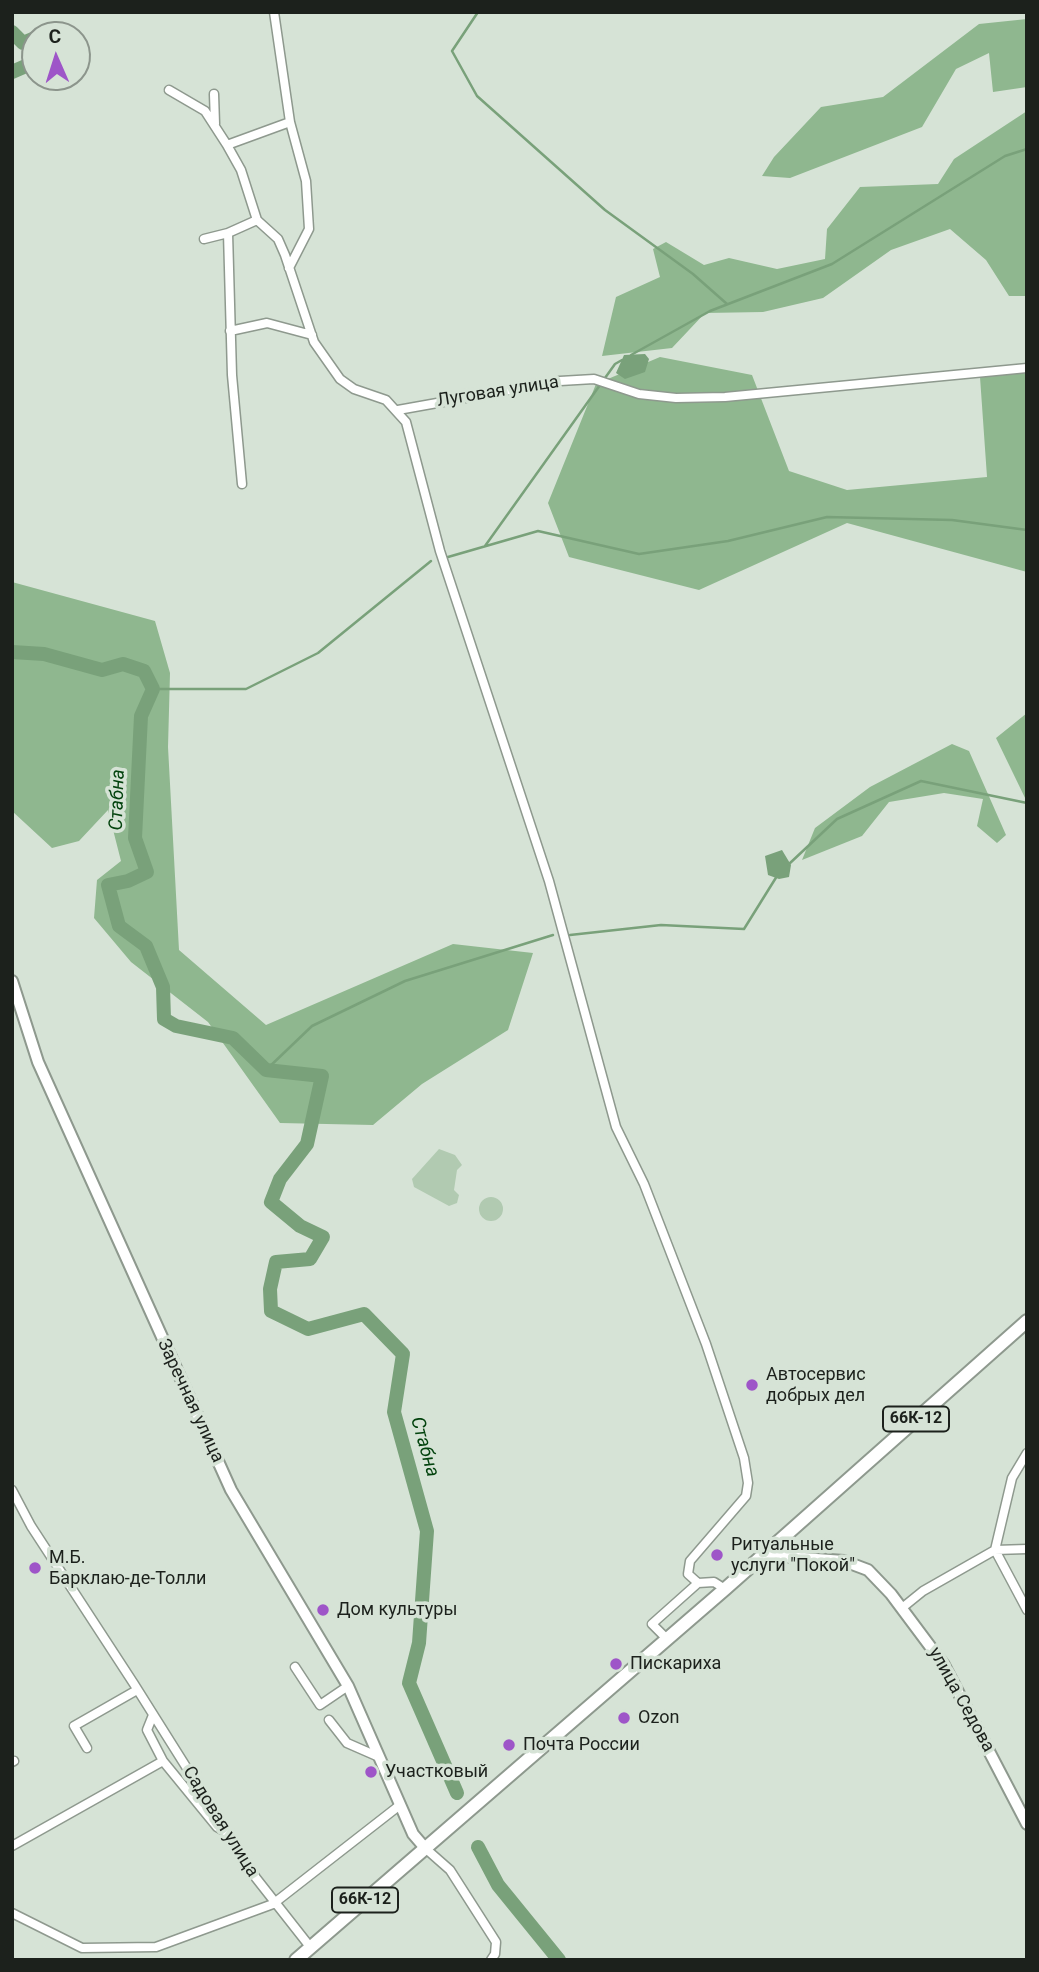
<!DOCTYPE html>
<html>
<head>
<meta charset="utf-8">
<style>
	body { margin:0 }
	#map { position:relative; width:1039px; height:1972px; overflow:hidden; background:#d6e3d6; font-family:Roboto,sans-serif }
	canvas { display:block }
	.frame { position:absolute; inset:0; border:14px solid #1c211c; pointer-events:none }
	.north { position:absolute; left:21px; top:21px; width:70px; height:70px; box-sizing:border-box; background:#d6e3d6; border:2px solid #8c958c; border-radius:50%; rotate:357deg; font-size:19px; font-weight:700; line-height:28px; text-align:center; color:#1c211c }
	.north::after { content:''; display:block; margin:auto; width:24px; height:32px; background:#9e55c8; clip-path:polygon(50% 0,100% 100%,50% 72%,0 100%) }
</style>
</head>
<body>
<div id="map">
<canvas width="1039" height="1972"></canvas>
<div class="frame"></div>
<div class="north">С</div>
</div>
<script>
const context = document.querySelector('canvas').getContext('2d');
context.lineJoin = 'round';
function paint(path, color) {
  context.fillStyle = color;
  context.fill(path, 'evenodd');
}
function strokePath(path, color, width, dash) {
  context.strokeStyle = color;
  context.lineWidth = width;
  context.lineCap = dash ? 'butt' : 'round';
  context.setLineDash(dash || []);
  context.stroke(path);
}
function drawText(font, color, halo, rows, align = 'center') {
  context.font = font + ' Roboto,sans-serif';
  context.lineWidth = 7;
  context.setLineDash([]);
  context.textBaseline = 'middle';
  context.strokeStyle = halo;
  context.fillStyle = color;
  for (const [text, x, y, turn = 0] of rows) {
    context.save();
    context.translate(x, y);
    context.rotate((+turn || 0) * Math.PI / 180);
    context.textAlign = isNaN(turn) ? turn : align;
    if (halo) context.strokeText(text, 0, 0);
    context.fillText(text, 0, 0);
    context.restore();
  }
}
paint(new Path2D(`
	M439 1149 455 1155 462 1165 457 1170 454 1190 459 1195 457 1203 449 1206 414 1187 412 1179Z
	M479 1209a12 12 0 1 1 24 0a12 12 0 1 1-24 0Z`), '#b1cab1');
paint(new Path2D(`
	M1027 19V87L993 92 989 53 956 69 922 127 790 178 762 176 774 157 821 107 883 97 979 24Z
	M1027 111V296H1009L986 260 950 229 891 250 823 298 763 312 705 313 672 348 602 356 616 297 660 277 653 249 666 242 704 265 729 258 777 269 825 259 827 229 860 187 938 184 954 159Z
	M660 357 752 375 789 471 847 490 987 477 980 377 1027 373V572L847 523 699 590 569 557 548 503 596 384Z
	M12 582 155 621 170 673 168 747 179 950 266 1025 453 944 533 953 508 1030 422 1084 373 1125 280 1123 208 1022 131 962 94 918 97 880 121 861 108 810 79 841 52 848 12 811Z
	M1027 713V802L996 738Z
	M952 744 969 751 1006 835 997 843 977 826 983 799 944 793 889 802 862 836 802 860 815 828 870 787Z`), '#8fb78f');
paint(new Path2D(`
	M645 354 649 359 645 372 625 379 616 373 624 355Z
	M782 850 791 865 789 877 779 879 768 875 765 856Z`), '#79a17a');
strokePath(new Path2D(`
	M478 12 452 51 477 96 605 210 693 274 727 304
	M631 355 710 311 832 264 1005 156 1027 149
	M485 546 615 364 622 360
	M448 557 538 531 639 554 728 541 827 517 952 520 1027 530
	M153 689H246L318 653 431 561
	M789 864 837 819 921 781 1027 803
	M570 935 661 925 744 929 777 876
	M266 1070 312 1026 405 981 553 935`), '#79a17a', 2.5);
strokePath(new Path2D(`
	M12 32 23 43 35 38
	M12 72 35 62
	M12 652 44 654 102 670 123 664 144 671 153 689 141 716 135 838 147 872 128 881 108 885 119 926 146 946 163 987 164 1019 176 1026 233 1038 266 1070 322 1076 307 1144 280 1179 271 1202 300 1226 323 1237 310 1259 276 1262 270 1289 271 1311 308 1329 364 1314 403 1354 394 1412 427 1531 419 1643 409 1683 457 1793
	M478 1847 498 1885 559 1960`), '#79a17a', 14);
const street = new Path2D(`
	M274 12 290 122 227 145 241 170 257 220 278 239 285 255 314 342 340 379 354 389 386 400 406 422 440 551 549 881 616 1127 644 1184 706 1344 744 1458 748 1483 746 1496 690 1561 688 1574 698 1583 652 1624 667 1639
	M169 90 205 111 227 145
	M214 94 215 124
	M204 239 228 233
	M289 268 309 229 306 181 290 122
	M230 331 267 323 312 335
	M398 410 560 381 594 379 639 394 676 398 725 397 1027 368
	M242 484 232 375 228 233 257 220
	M1027 1453 1012 1478 995 1550 1027 1610
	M12 1490 31 1526 134 1684 256 1878 311 1948
	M698 1583 714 1582 725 1589
	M902 1608 923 1591 995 1550 1027 1549
	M295 1667 320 1705 348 1686
	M153 1715 147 1730 163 1761 217 1827 224 1831
	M329 1720 347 1743 379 1757
	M87 1748 74 1726 137 1690
	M12 1762 14 1761
	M12 1846 163 1761
	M425 1848 450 1870 496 1942 495 1954 491 1960
	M12 1913 82 1948 156 1947 273 1904 400 1805`);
const secondary = new Path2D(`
	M12 981 38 1062 231 1490 348 1686 413 1834 425 1848
	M766 1551 775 1556 844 1561 868 1570 891 1594 944 1665 1027 1824`);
const primary = new Path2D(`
	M296 1960 725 1589 1027 1321`);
strokePath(street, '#8e998e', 11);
strokePath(secondary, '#8e998e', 14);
strokePath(primary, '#8e998e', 16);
strokePath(street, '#fff', 8);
strokePath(secondary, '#fff', 10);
strokePath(primary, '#fff', 12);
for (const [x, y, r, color] of [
	[752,1385,7,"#9e55c8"],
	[717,1555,7,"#9e55c8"],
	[35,1568,7,"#9e55c8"],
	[323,1610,7,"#9e55c8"],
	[616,1664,7,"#9e55c8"],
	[624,1718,7,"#9e55c8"],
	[509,1745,7,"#9e55c8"],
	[371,1772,7,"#9e55c8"]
]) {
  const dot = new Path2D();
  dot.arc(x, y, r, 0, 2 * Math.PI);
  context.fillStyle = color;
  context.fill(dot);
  strokePath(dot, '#d6e3d6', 2.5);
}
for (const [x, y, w] of [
	[916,1419,66],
	[365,1900,66]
]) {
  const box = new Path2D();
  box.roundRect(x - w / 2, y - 12.5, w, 25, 5);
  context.fillStyle = '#d6e3d6';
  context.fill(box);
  strokePath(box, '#1c211c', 2);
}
drawText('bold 16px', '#1c211c', null, [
	["66К-12",916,1419],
	["66К-12",365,1900]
]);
drawText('18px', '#1c211c', '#d6e3d6', [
	["Луговая улица",498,392,-9],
	["Заречная улица",190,1401,65],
	["улица Седова",961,1700,61],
	["Садовая улица",220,1822,58]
]);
drawText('18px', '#1c211c', '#d6e3d6', [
	["Автосервис",766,1375],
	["добрых дел",766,1396],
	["Ритуальные",731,1545],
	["услуги \"Покой\"",731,1566],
	["М.Б.",49,1558],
	["Барклаю-де-Толли",49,1579],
	["Дом культуры",337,1610],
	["Пискариха",630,1664],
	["Ozon",638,1718],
	["Почта России",523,1745],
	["Участковый",385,1772]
], 'left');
drawText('italic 19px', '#03430e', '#d6e3d6', [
	["Стабна",118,800,-88],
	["Стабна",424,1447,74]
]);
</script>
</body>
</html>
